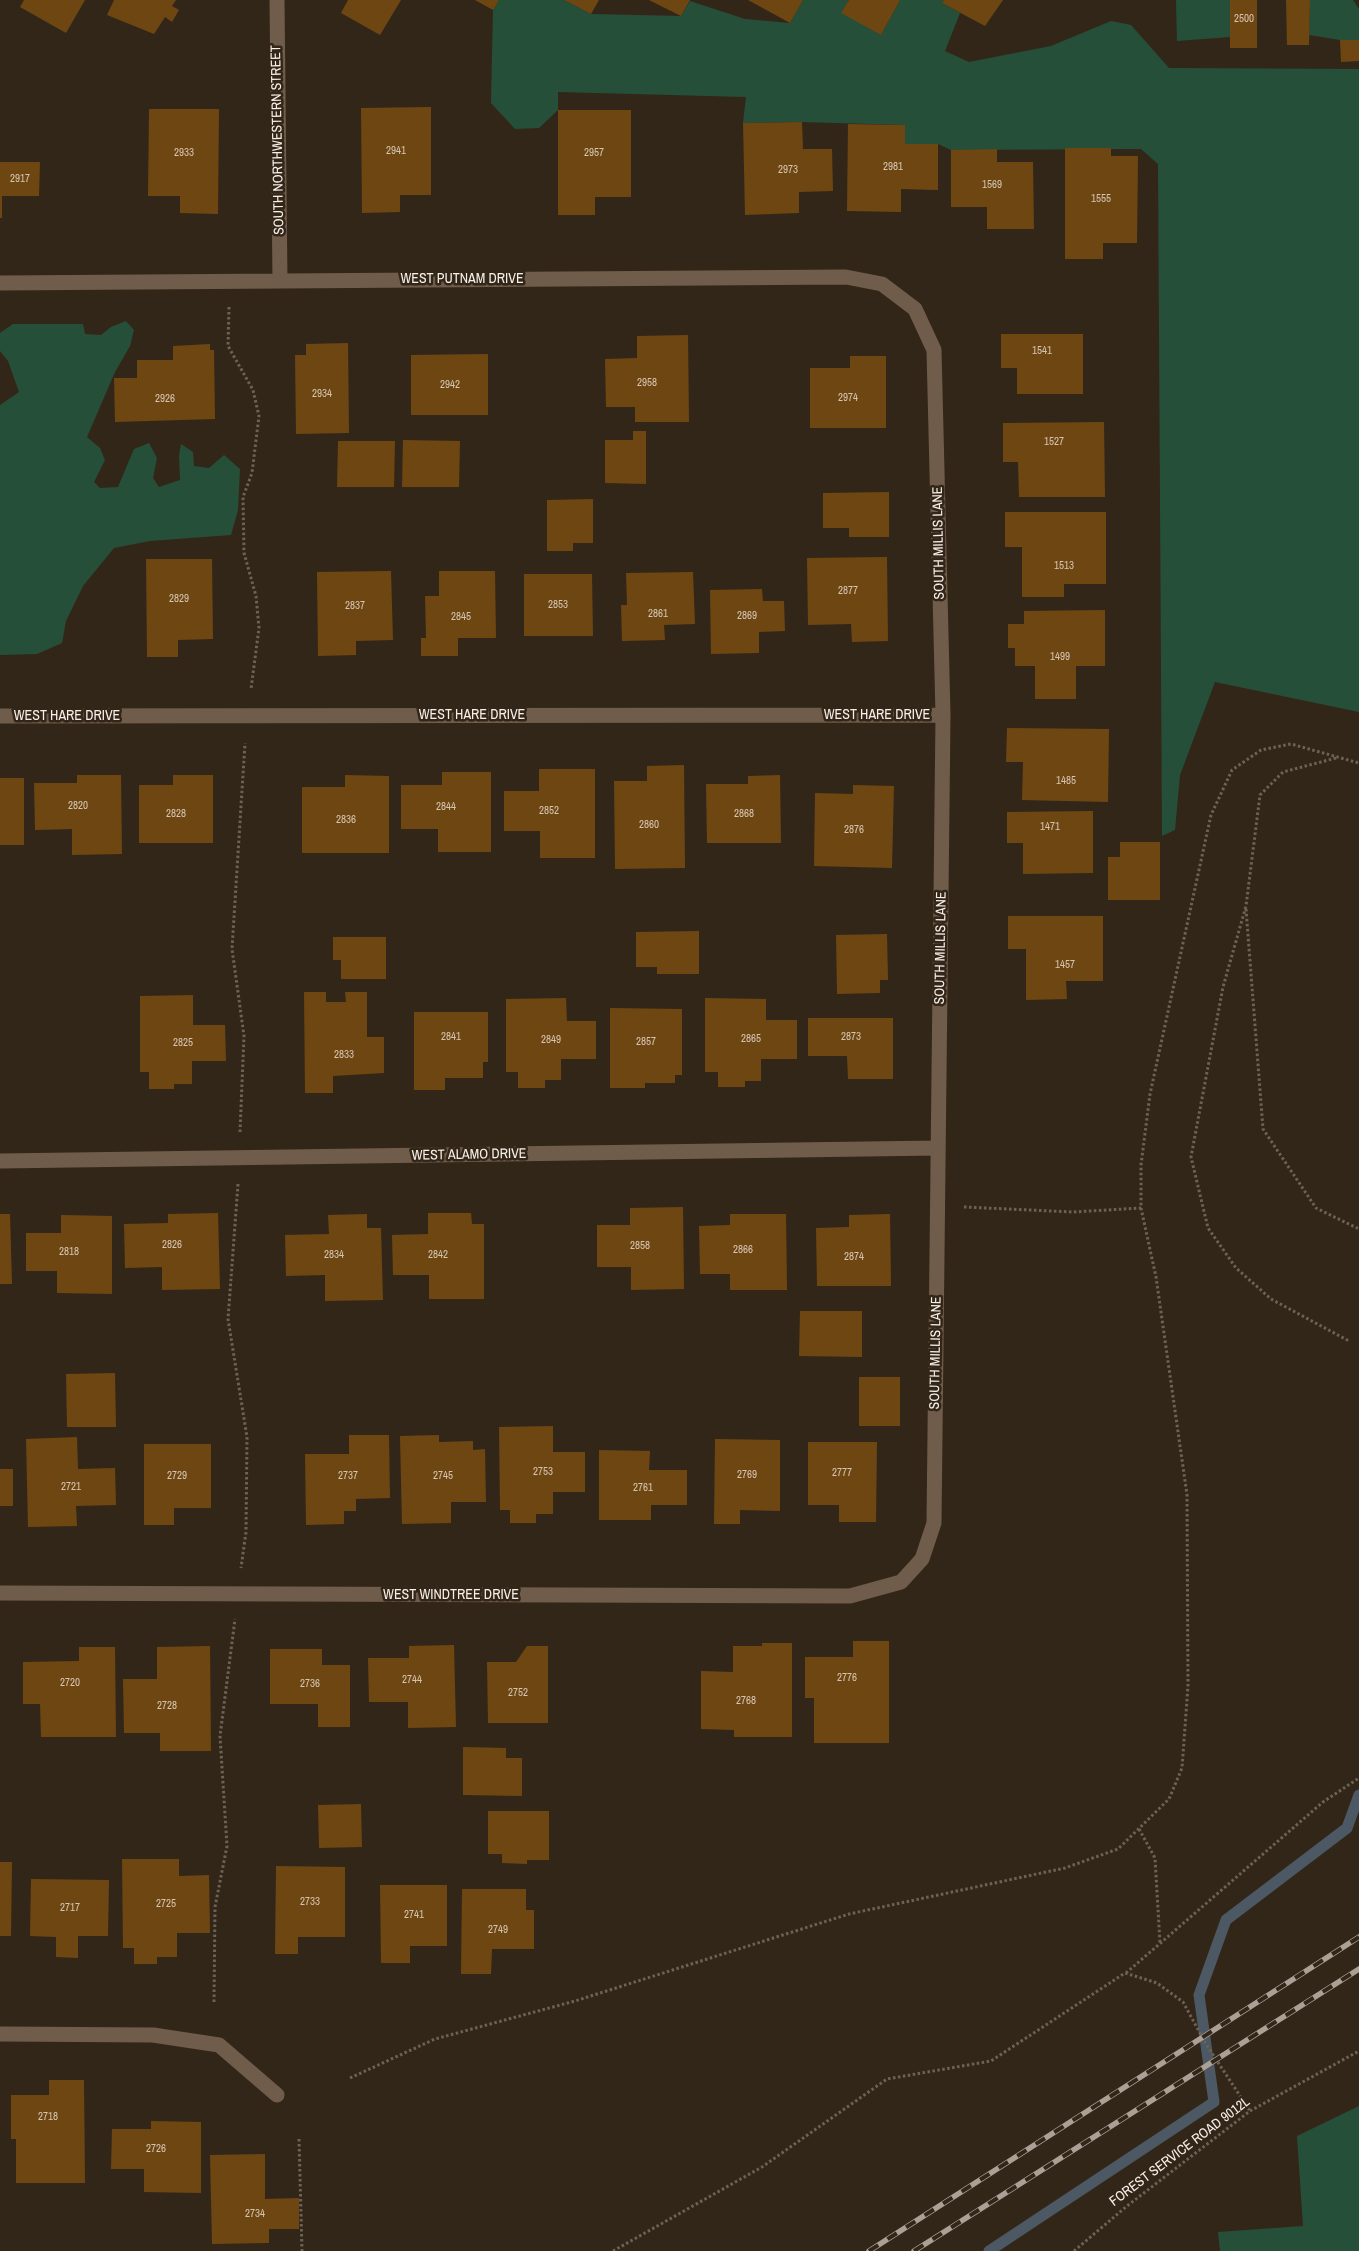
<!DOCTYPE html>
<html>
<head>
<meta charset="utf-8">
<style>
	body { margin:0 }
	canvas { display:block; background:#322618 }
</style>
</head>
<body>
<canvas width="1359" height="2251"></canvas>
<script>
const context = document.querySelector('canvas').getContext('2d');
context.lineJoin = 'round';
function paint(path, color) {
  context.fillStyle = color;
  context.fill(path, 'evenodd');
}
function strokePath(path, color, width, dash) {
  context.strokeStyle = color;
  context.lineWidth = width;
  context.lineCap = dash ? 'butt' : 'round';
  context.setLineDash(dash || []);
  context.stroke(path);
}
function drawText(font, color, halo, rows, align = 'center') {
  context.font = font + ' "Archivo Narrow",sans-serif';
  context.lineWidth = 5;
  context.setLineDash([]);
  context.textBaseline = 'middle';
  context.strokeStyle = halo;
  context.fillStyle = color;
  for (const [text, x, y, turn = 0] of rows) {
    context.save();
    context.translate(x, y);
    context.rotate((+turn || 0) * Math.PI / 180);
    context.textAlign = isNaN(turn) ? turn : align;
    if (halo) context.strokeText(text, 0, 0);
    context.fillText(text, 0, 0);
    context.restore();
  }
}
paint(new Path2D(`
	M499 0H564L591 14 681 16 690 1 745 19 790 23 803 0H849L842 12 881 35 900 0H944L942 3 960 13 945 51 969 62 1051 46 1111 21 1131 25 1169 68 1359 69V712L1215 682 1180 775 1175 830 1162 836 1158 164 1141 149 951 150 938 144H905V125L802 122 743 123 746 97 558 92V110L539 128 515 129 491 103 493 10Z
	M1176 0H1230V37L1177 41Z
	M1310 0H1353L1359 9V40H1340L1309 35Z
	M126 321 134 330 130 346 115 372 87 437 100 448 105 460 94 482 100 488 118 487 134 449 149 443 157 458 153 478 159 487 180 480 179 456 181 444 193 452 194 466 209 468 224 455 240 469 238 510 231 535 150 541 114 548 83 586 66 621 62 643 37 654 0 655V405L19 392 8 361 0 351V333L13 324H83L85 334 101 335 111 327Z
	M1359 2106V2251H1220L1218 2232 1303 2226 1297 2136Z`), '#264f39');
strokePath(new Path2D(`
	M989 2251 1214 2102 1199 1995 1226 1920 1347 1828 1359 1795`), '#4c5864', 11);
paint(new Path2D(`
	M24 0H85L66 33 20 7Z
	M114 0H176L172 6 179 10 172 22 165 17 154 34 107 15Z
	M348 0H401L380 35 341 13Z
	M475 0H499L493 10Z
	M564 0H599L591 14Z
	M649 0H690L681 16Z
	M748 0H803L790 23Z
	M849 0H900L881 35 841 13Z
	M944 0H1003L985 26 942 3Z
	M1230 0H1257V48H1230Z
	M1286 0H1310L1309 45H1287Z
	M1340 40H1359V61L1341 62Z
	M431 107V195H400V212L362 213 361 108Z
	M149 109H219L218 214 180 213V196H148Z
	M558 110H631V197H595V215H558Z
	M802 122 803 149H832L833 191 799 192V213L745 215 743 123Z
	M848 124 905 125V144H938V190L901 189V212L847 211Z
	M1065 148H1111V156H1138L1137 243H1103V259H1065Z
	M997 149V162H1033L1034 229H987V207H951V150Z
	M0 162H40L39 196H2V218H0Z
	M1001 334H1083V394H1017V368H1001Z
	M688 335 689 422H635V407H606L605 359 637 358V336Z
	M348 343 349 433 296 434 295 355H306V344Z
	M210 344V350H214L215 419 115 422 114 378H137V360H173V346Z
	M488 354V415H411V355Z
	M850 356H886V428H810V368H850Z
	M1104 422 1105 497H1019L1018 462H1003V423Z
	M633 431H646V484L605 483V440H633Z
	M403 440 460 441 459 487H402Z
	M338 441H395L394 487H337Z
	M889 492V537H849V528H823V493Z
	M593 499V543H573V551H547V500Z
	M1005 512H1106V584H1064V597H1022V547H1005Z
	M887 557 888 641 852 642 851 624 808 625 807 558Z
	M146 559H212L213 639 178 640V657H147Z
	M391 571 393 640 356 641V655L318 656 317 572Z
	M439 571H495L496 638H458V656H421V638H426L425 596H439Z
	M693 572 695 624 664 625 665 640 622 641 621 605H627L626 573Z
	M524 574H592L593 636H524Z
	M762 589 763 601H784L785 631 759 632V653L711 654 710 590Z
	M1105 610V666H1076V699H1035V666H1015V648H1008V624H1024V611Z
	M1007 728 1109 729 1108 802 1022 800 1023 762H1006Z
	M684 765 685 868 615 869 614 781H647V766Z
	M539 769H595V858H540V831H504V791H539Z
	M442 772H491V852H438V829H401V785H442Z
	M77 775H121L122 854 72 855V829L35 830 34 783H77Z
	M173 775H213V843H139V785H173Z
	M345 775 389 776V853H302V787H345Z
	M780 775 781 843H707L706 784H748V776Z
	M0 778H24V845H0Z
	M853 785 894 786 892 868 814 866 815 793 853 794Z
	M1093 811V873L1023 874V843H1007V812Z
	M1120 842H1160V900H1108V857H1120Z
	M1008 916H1103V981H1066L1067 999 1026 1000V949H1008Z
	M699 931V974H657V967H636V932Z
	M887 934 888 980H880V993L837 994 836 935Z
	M333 937H386V979H341V960H333Z
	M304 992H326V1002H346L345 992H367V1037H384V1073L333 1076V1093H305Z
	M193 995V1025H225L226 1061H192V1084H174V1089H149V1072H140V996Z
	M566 998 567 1021H596V1059H561V1080H545V1088H518V1072H506V999Z
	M705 998 766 999V1020H797V1059H761V1081H745V1087H718V1072H705Z
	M610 1008 682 1009V1075H675V1083H645V1088H610Z
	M414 1012H488V1062H483V1078H445V1090H414Z
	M808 1018H893V1079H848L847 1056H808Z
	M683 1207 684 1289 631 1290V1267H597V1225H630V1208Z
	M218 1213 220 1289 162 1290V1267L125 1268 124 1224 168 1223V1214Z
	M428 1213H471L472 1224H484V1299H429V1275H393L392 1235 428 1234Z
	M0 1214H10L12 1284H0Z
	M367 1214V1228H381L383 1300 325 1301V1275L286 1276 285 1235 329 1234 328 1215Z
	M730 1214H786L787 1290H730V1274H700L699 1226 730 1225Z
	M890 1214 891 1286H817L816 1228 849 1227V1215Z
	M61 1215 112 1216V1294L57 1293V1271H26V1233H61Z
	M800 1311H862V1357L799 1356Z
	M115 1373 116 1427H67L66 1374Z
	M859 1377H900V1426H859Z
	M553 1426V1452H585V1492H553V1514H536V1523H510V1510H500L499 1427Z
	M349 1435H389L390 1498 356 1499V1511H344V1524L306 1525 305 1454H349Z
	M439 1435V1442L473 1441V1450L485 1449 486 1502H451V1523L402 1524 400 1436Z
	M77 1437 78 1469 115 1468 116 1505 76 1506 77 1526 28 1527 26 1439Z
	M715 1439 780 1440V1511L740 1510V1524H714Z
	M808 1442H877L876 1522H839V1505H808Z
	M144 1444H211V1508H174V1525H144Z
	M599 1450 650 1451 649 1470H687V1505H651V1520H599Z
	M0 1469H13V1506H0Z
	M853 1641H889V1743H814V1698H805V1657H853Z
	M762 1643H792V1737H734V1730L701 1729V1671L733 1672V1646H762Z
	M454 1645 456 1727 408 1728V1702H369L368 1658H409V1646Z
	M210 1646 211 1751H160V1733H124L123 1679H157V1647Z
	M527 1646H548V1723H488L487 1662H516Z
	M79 1647H115L116 1737H41L40 1704H23V1662L79 1661Z
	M270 1649H322V1665H350V1727H318V1704H270Z
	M463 1747 506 1748V1758H522V1796L463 1795Z
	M361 1804 362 1847 319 1848 318 1805Z
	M488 1811H549V1860H527V1864L502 1863V1854H488Z
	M122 1859H179V1876L209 1875 210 1933H177V1957H157V1964H134V1948H123Z
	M0 1862H12L11 1936H0Z
	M276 1866 345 1867V1937H298V1954H275Z
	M31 1879 109 1880 108 1936H78V1958L56 1957V1937L30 1936Z
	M380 1885H447V1946H410V1963H381Z
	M462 1889H526V1910H534V1949H492L491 1974H461Z
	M49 2080H84L85 2183H16V2139H11V2095H49Z
	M151 2121 201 2122V2193L144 2192V2169H111L112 2129H151Z
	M265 2154V2199L299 2198V2229H269V2243L212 2244 210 2155Z`), '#6e4612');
strokePath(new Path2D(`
	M229 307 228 346 253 390 259 416 252 473 243 497 244 553 256 596 259 628 251 689
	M1336 758 1283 772 1260 795 1246 906 1223 987 1191 1157 1208 1228 1236 1268 1271 1299 1349 1341
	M1246 909 1263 1129 1316 1208 1359 1229
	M240 1132 244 1036 232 949 245 743
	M238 1184 228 1319 247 1437 246 1532 241 1568
	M964 1207 1073 1212 1141 1208
	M1139 1829 1155 1858 1160 1943
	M1126 1973 1323 1802 1359 1778
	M214 2002 215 1907 227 1846 220 1736 235 1619
	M350 2078 435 2039 575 2001 849 1914 1065 1868 1118 1849 1169 1799 1182 1768 1188 1686 1187 1495 1156 1277 1141 1208V1165L1150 1094 1211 815 1232 770 1261 750 1291 744 1359 763
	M299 2139 302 2251
	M613 2251 762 2167 887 2079 991 2061 1125 1973 1157 1983 1183 2002 1206 2044 1250 2111
	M1074 2251 1127 2206 1250 2111 1359 2051`), '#6d6256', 3, [2.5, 2.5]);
strokePath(new Path2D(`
	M277 0 280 280
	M0 283 846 277 882 284 915 309 934 350 943 715 934 1523 922 1559 901 1582 850 1596 0 1593
	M0 716 943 715
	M0 1161 938 1148
	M0 2034 153 2035 219 2045 277 2095`), '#705c4a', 15);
const rail = new Path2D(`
	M869 2251 1359 1937
	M914 2251 1359 1969`);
strokePath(rail, '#aaa095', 5.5);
strokePath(rail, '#322618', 4, [11]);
drawText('11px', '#d5c4b1', null, [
	["2500",1244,19],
	["2941",396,151],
	["2933",184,153],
	["2957",594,153],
	["2981",893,167],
	["2973",788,170],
	["2917",20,179],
	["1569",992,185],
	["1555",1101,199],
	["1541",1042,351],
	["2958",647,383],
	["2942",450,385],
	["2934",322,394],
	["2974",848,398],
	["2926",165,399],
	["1527",1054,442],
	["1513",1064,566],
	["2877",848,591],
	["2829",179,599],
	["2853",558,605],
	["2837",355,606],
	["2861",658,614],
	["2869",747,616],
	["2845",461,617],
	["1499",1060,657],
	["1485",1066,781],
	["2820",78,806],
	["2844",446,807],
	["2852",549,811],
	["2828",176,814],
	["2868",744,814],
	["2836",346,820],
	["2860",649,825],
	["1471",1050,827],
	["2876",854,830],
	["1457",1065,965],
	["2841",451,1037],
	["2873",851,1037],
	["2865",751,1039],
	["2849",551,1040],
	["2857",646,1042],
	["2825",183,1043],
	["2833",344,1055],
	["2826",172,1245],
	["2858",640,1246],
	["2866",743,1250],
	["2818",69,1252],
	["2834",334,1255],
	["2842",438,1255],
	["2874",854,1257],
	["2753",543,1472],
	["2777",842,1473],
	["2769",747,1475],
	["2729",177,1476],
	["2737",348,1476],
	["2745",443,1476],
	["2721",71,1487],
	["2761",643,1488],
	["2776",847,1678],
	["2744",412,1680],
	["2720",70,1683],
	["2736",310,1684],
	["2752",518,1693],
	["2768",746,1701],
	["2728",167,1706],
	["2733",310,1902],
	["2725",166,1904],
	["2717",70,1908],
	["2741",414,1915],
	["2749",498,1930],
	["2718",48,2117],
	["2726",156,2149],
	["2734",255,2214]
]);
drawText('14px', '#f7eee6', '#322618', [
	["SOUTH NORTHWESTERN STREET",278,140,-91],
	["WEST PUTNAM DRIVE",462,279],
	["SOUTH MILLIS LANE",939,543,-91],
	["WEST HARE DRIVE",472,715],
	["WEST HARE DRIVE",877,715],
	["WEST HARE DRIVE",67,716],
	["SOUTH MILLIS LANE",941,948,-89],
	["WEST ALAMO DRIVE",469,1155,-1],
	["SOUTH MILLIS LANE",936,1353,-89],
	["WEST WINDTREE DRIVE",451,1595],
	["FOREST SERVICE ROAD 9012L",1180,2152,-37]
]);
</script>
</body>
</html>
